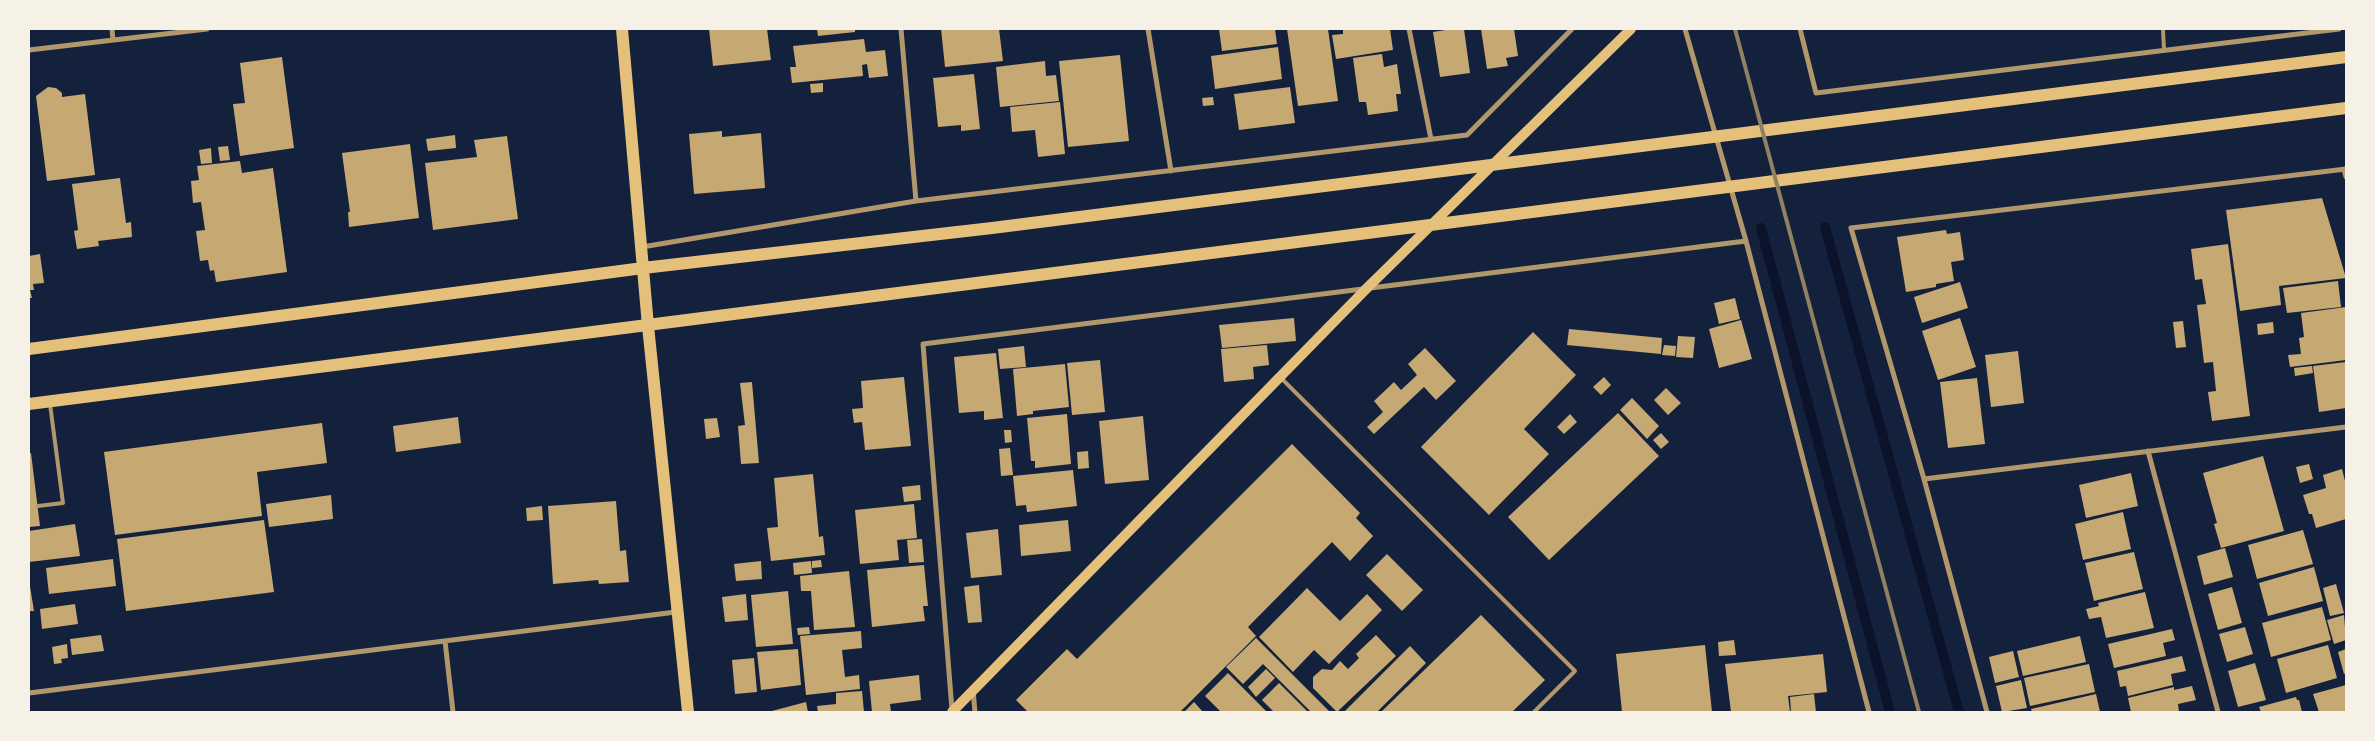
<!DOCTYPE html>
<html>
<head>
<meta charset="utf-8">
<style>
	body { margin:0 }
	#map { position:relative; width:2375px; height:741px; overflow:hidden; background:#14213d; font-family:Karla,sans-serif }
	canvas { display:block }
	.frame { position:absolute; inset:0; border:30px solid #f6f1e7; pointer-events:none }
</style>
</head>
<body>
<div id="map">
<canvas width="2375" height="741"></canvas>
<div class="frame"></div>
</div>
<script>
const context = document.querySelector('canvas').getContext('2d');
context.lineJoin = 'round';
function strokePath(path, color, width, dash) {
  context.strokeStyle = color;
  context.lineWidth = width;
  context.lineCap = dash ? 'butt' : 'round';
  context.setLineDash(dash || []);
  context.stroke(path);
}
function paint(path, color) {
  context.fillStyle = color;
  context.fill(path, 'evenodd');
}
strokePath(new Path2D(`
	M1825 227 1959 712
	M1761 228 1890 712`), '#0b132b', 10);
paint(new Path2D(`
	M709 29H767L771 60 713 66Z
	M817 29H855V32L818 36Z
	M941 29H999L1003 61 945 67Z
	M1219 29H1275L1277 44 1222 51Z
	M1287 29H1328L1338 101 1298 106Z
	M1343 29H1390L1393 50 1336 59 1332 35 1343 34Z
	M1452 29H1464L1470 73 1440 77 1433 32Z
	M1481 29H1514L1518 56 1506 58 1508 66 1487 69Z
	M864 39 866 52 885 50 888 76 869 78 867 64 862 65 863 76 792 83 790 67H796L793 46Z
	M1278 47 1282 79 1215 89 1211 56Z
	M1382 54 1384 67 1397 64 1401 94H1396L1398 111 1368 115 1366 102H1359L1353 58Z
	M1120 55 1129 141 1068 147 1059 61Z
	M282 57 294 148 240 156 233 104 245 103 240 63Z
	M1045 61 1046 76 1056 75 1059 101 1000 107 996 67Z
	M974 74 980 129 961 131V125L938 127 933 78Z
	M823 83V92L811 93 810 84Z
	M48 87 56 88 62 93V97L85 94 95 175 47 181 36 96Z
	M1290 87 1295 123 1239 130 1234 94Z
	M1213 97 1214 105 1203 106 1202 98Z
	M1060 102 1065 154 1038 157 1035 130 1012 132 1010 107Z
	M722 131V137L761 133 765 188 694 194 689 134Z
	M455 135 456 148 428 151 426 139Z
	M507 136 518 219 433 230 425 163 477 157 474 140Z
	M410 144 419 218 349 227 348 212H350L342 153Z
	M228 146 230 160 220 161 218 147Z
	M211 148 212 163 201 164 199 150Z
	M240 161 242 173 273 168 287 272 216 282 214 270 210 271 208 260 200 261 196 231 205 230 201 202 193 203 191 181 199 180 197 166Z
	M120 178 126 223 131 222 132 237 98 241 99 246 77 249 74 231 78 230 72 184Z
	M2322 198 2346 278 2279 286 2281 305 2240 311 2226 210Z
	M1946 230 1947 234 1960 232 1964 260 1951 262 1954 281 1936 284V287L1906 292 1897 237Z
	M2228 244 2250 416 2212 421 2208 392 2216 391 2213 362 2204 363 2197 305 2206 304 2202 279 2195 280 2191 249Z
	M40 254 44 283 33 284 34 290H30L32 298H29V256Z
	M2338 281 2341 307 2287 313 2283 288Z
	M1960 282 1968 308 1922 323 1914 297Z
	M1735 298 1740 319 1719 324 1714 303Z
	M2346 307V360L2290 367 2288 355 2301 354 2299 338 2304 337 2301 313Z
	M1294 318 1296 341 1222 348 1219 325Z
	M1960 318 1976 367 1938 380 1922 331Z
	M1741 320 1752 359 1719 368 1709 329Z
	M2183 321 2186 347 2176 348 2173 322Z
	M2273 322 2274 333 2258 335 2257 324Z
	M1569 329 1662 338 1661 354 1567 345Z
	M1533 332 1576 375 1524 429 1549 454 1489 515 1421 447Z
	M1678 336 1695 337 1693 358 1676 357Z
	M1267 345 1269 365 1253 367 1254 379 1224 382 1221 349Z
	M1664 345 1676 346 1675 356 1662 355Z
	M1024 346 1026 367 1000 369 998 349Z
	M1425 348 1456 381 1436 400 1424 387 1374 434 1367 427 1383 412 1374 401 1394 382 1401 390 1417 375 1408 364Z
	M2018 351 2024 403 1991 407 1985 355Z
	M996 353 1003 418 984 420V411L959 413 954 357Z
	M1100 360 1105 412 1072 415 1067 363Z
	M2346 362V408L2319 412 2313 366Z
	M1065 364 1069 407 1033 411V414L1017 416 1013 369Z
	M2312 366 2313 373 2295 376 2294 368Z
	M904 377 911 446 865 450 862 422 854 423 852 409 863 408 861 381Z
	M1604 377 1611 385 1601 395 1593 387Z
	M1977 378 1985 444 1948 448 1940 382Z
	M752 382 759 463 741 464 738 426 745 425 740 383Z
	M1666 388 1681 403 1668 415 1654 400Z
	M1632 398 1659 426 1647 439 1620 410Z
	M1618 413 1659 456 1549 560 1508 517Z
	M1067 414 1071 464 1035 468V461H1031L1027 418Z
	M1570 414 1577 422 1564 434 1557 427Z
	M1143 416 1149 480 1105 484 1099 421Z
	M458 417 461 443 396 452 393 426Z
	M717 418 720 437 706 439 704 419Z
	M322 423 327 463 257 472 262 516 115 535 104 452Z
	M1004 430H1011L1012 442 1005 443Z
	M1661 433 1669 442 1661 449 1653 440Z
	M1292 444 1360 513 1356 518 1373 536 1350 561 1332 542 1248 627 1256 636 1180 712H1028L1016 700 1067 649 1077 659Z
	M1010 448 1013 475 1001 476 999 449Z
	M1088 451 1089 468 1078 469 1077 452Z
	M31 453 40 526 29 527V454Z
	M2263 456 2284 531 2221 548 2214 524 2217 523 2203 473Z
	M2309 464 2313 479 2300 483 2296 467Z
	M2342 469 2346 485V519L2316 528 2312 514H2309L2303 495 2326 488 2323 475Z
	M1073 470 1077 506 1027 512 1026 505 1016 506 1013 476Z
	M2131 473 2138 506 2086 518 2079 485Z
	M813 474 819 537 823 536 825 555 771 561 767 528 778 527 774 478Z
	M920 485 921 500 904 502 902 487Z
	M331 495 333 519 269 527 266 504Z
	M616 501 620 551 626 550 629 582 599 584 598 580 553 584 548 506Z
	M914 504 917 538 897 540 899 560 860 564 855 510Z
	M542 506 543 520 527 521 526 508Z
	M2123 512 2131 549 2083 560 2075 524Z
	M264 520 274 592 126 611 117 539Z
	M1068 520 1071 551 1021 556 1019 525Z
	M75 524 80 556 29 562V531Z
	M998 529 1002 575 971 578 966 533Z
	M2303 530 2313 564 2257 579 2248 545Z
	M922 539 924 562 909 563 907 540Z
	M2225 548 2233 577 2204 585 2197 556Z
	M2134 552 2143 589 2094 601 2085 563Z
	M1387 554 1423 590 1402 611 1366 575Z
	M113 559 116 586 49 594 46 568Z
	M821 560 822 567 812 568V561Z
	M761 561 762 579 736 581 734 564Z
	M811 561 812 573 794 575 793 563Z
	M924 565 928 606H923L925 621 872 627 867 570Z
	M2314 567 2323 601 2268 616 2259 583Z
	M849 571 855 627 814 630 811 591H801L800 576Z
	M29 580 34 611H29Z
	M2336 584 2344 613 2330 616 2323 588Z
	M979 585 982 622 968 623 964 587Z
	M2232 587 2242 623 2218 630 2208 594Z
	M1307 588 1340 621 1367 594 1382 610 1329 664 1314 650 1293 672 1259 637Z
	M788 591 793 644 756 647 751 595Z
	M2145 592 2154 628 2106 638 2101 617 2089 619 2086 609 2099 606 2098 603Z
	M746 594 748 620 725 622 722 597Z
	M75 604 78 624 42 629 40 609Z
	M2322 607 2331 640 2271 657 2262 623Z
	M1481 615 1545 680 1512 712H1381Z
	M2344 615 2346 640 2334 644 2327 620Z
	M809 627 810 634 798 635 797 628Z
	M2245 627 2253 654 2227 662 2219 634Z
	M2172 629 2175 640 2163 643 2166 656 2114 668 2108 644Z
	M861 631 862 648 842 650 845 677 859 675 860 689 806 695 800 636Z
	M101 635 104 651 72 655 70 639Z
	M1376 635 1396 656 1337 712 1313 688V677L1322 669 1332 670 1340 661 1348 669 1359 658 1356 654Z
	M2080 636 2086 662 2023 676 2017 651Z
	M1256 638 1330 712H1311L1263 664 1243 684 1226 667Z
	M1734 640 1736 655 1719 656 1718 642Z
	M67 644 68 658 61 659 62 663 54 664 52 647Z
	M1705 645 1712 712H1622L1616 654Z
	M2328 645 2337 678 2286 693 2277 659Z
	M1410 646 1426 663 1377 712H1344Z
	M798 649 801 685 761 690 757 652Z
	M2346 649V673L2344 674 2338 652Z
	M2013 651 2019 677 1995 683 1989 657Z
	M1823 654 1827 692 1788 696 1790 712H1731L1725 664Z
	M2182 656 2186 671 2171 674 2173 685 2128 696 2126 686 2120 687 2117 671Z
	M754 658 757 692 735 694 732 660Z
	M2255 663 2266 700 2238 707 2228 671Z
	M2089 664 2095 692 2030 706 2024 678Z
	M1266 669 1275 678 1256 697 1248 687Z
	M1228 673 1267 712H1221L1205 696Z
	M919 675 921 700 890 704 891 712H872L869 681Z
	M2021 680 2027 708 2002 712 1996 686Z
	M1279 683 1308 712H1274L1262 700Z
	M2346 685V712H2319L2313 694Z
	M2192 686 2196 700 2178 704 2179 712H2131L2128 698 2174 687V690Z
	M862 691 864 712H818L817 706 836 704V693Z
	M1814 694 1816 712H1791L1790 697Z
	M2096 694 2100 712H2032L2031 709Z
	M2296 697 2297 700H2299L2302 712H2261L2259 707Z
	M806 702 808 712H768Z
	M1194 702 1203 712H1184Z`), '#c6a872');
strokePath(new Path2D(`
	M2163 29 2164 50
	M1281 378 1575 671 1534 712
	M38 506 63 503 50 404`), '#b1986c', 4);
strokePath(new Path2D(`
	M112 29 113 40
	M901 29 916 201
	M1148 29 1171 171
	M1409 29 1431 139
	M1685 29 1746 241 1869 712
	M1800 29 1816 93 2339 29
	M29 50 207 29
	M2344 169 2346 177
	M642 247 916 201 1467 135 1572 29
	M2148 451 2218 712
	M1924 479 2346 427
	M445 641 453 712
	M973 690 975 712
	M29 693 676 612
	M952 710 923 344 1746 241
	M1987 712 1924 479 1851 228 2346 169`), '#b1986c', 5);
strokePath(new Path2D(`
	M952 712 1368 287 1631 29`), '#e5c07b', 10);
strokePath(new Path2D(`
	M622 29 648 326 688 712
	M29 349 643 268 992 228 2346 57
	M29 404 2346 108`), '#e5c07b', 12);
strokePath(new Path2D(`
	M1735 29 1919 712`), '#918062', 4);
</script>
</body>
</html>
